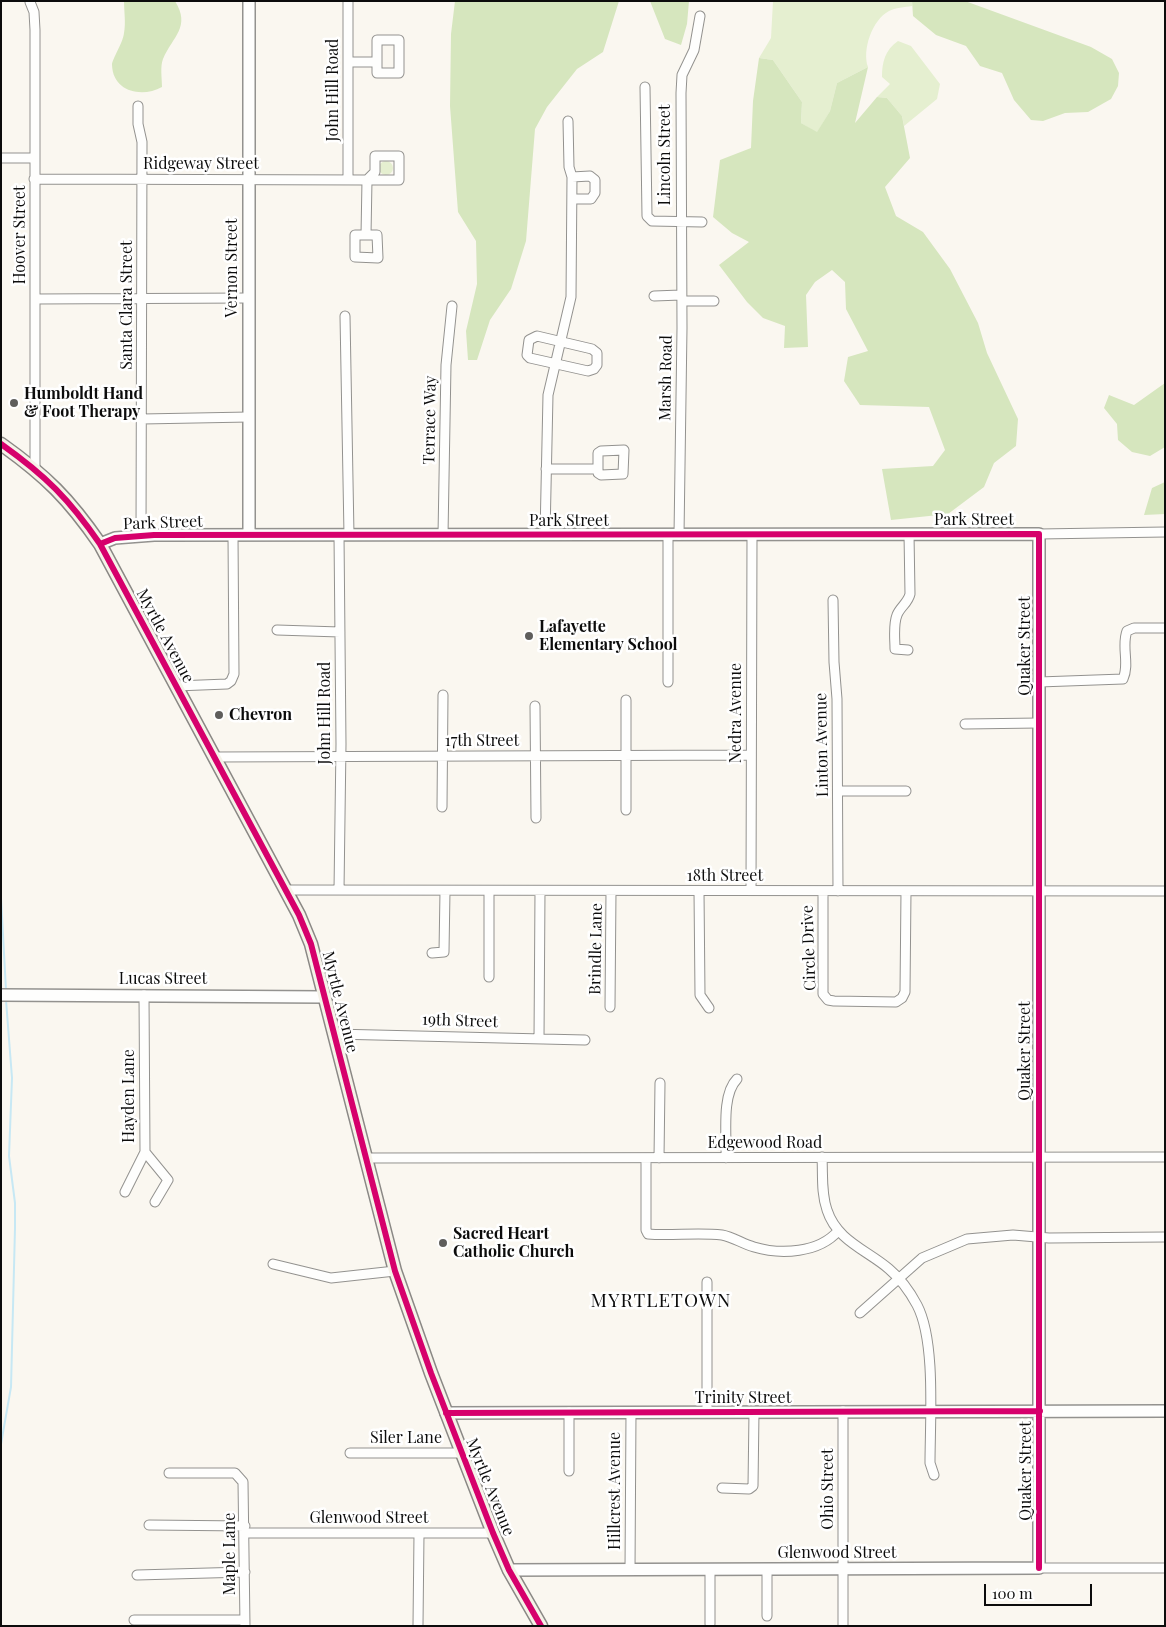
<!DOCTYPE html>
<html>
<head>
<meta charset="utf-8">
<style>
	body { margin:0 }
	#map { position:relative; width:1166px; height:1627px; overflow:hidden; background:#faf7f0; font-family:"Playfair Display",serif }
	canvas { display:block }
	.frame { position:absolute; inset:0; border:2px solid #0c0c0c; pointer-events:none }
	.scale { position:absolute; left:984px; top:1584px; width:108px; height:22px; box-sizing:border-box; border:2px solid #0c0c0c; border-top:0; padding-left:6px; font-size:15px; line-height:18px; white-space:nowrap; color:#0c0c0c; -webkit-text-stroke:4px #fff; paint-order:stroke }
</style>
</head>
<body>
<div id="map">
<canvas width="1166" height="1627"></canvas>
<div class="frame"></div>
<div class="scale">100 m</div>
</div>
<script>
const context = document.querySelector('canvas').getContext('2d');
context.lineJoin = 'round';
function paint(path, color) {
  context.fillStyle = color;
  context.fill(path, 'evenodd');
}
function strokePath(path, color, width, dash) {
  context.strokeStyle = color;
  context.lineWidth = width;
  context.lineCap = dash ? 'butt' : 'round';
  context.setLineDash(dash || []);
  context.stroke(path);
}
function drawText(font, color, halo, rows, align = 'center') {
  context.font = font + ' "Playfair Display",serif';
  context.lineWidth = 5;
  context.setLineDash([]);
  context.textBaseline = 'middle';
  context.strokeStyle = halo;
  context.fillStyle = color;
  for (const [text, x, y, turn = 0] of rows) {
    context.save();
    context.translate(x, y);
    context.rotate((+turn || 0) * Math.PI / 180);
    context.textAlign = isNaN(turn) ? turn : align;
    if (halo) context.strokeText(text, 0, 0);
    context.fillText(text, 0, 0);
    context.restore();
  }
}
paint(new Path2D(`
	M773 1H912V6C905 7 895 8 889 11 872 20 862 50 868 67L837 83 830 111 817 133 801 123 802 102 773 60 759 58 771 38Z
	M898 41 911 46 940 84 937 99 904 126 902 116 887 98 877 97 890 84 882 77C882 62 885 50 898 41Z
	M379 168a7 7 0 1 1 14 0a7 7 0 1 1-14 0Z`), '#e5efd0');
paint(new Path2D(`
	M124 1H175C191 27 173 36 163 59 160 66 162 79 162 87 142 98 113 92 112 65 112 59 123 43 124 33 126 23 124 11 124 1Z
	M455 1H619L603 52 577 69 547 107 535 129 526 241 511 289 490 320 477 360H468L466 331 477 284 476 241 458 212 450 106 451 34Z
	M650 1H689L687 24 681 45 665 39Z
	M912 1H965L1091 47 1112 59 1119 73 1118 86 1111 99 1088 112 1065 113 1043 121 1031 120 1014 100 1002 73 980 66 966 46 936 35 913 16Z
	M759 58 773 60 802 102 801 123 817 132 830 111 837 83 868 67 855 123 877 97 887 98 902 116 910 158 885 187 896 216 923 232 950 269 978 323 987 353 1018 419 1016 446 994 463 984 487 948 514 891 520 882 469 933 466 945 450 929 407 860 405 844 381 848 357 868 351 846 309 845 282 832 270 815 282 806 295 808 347 784 348 785 326 763 318 747 302 719 265 749 242 732 233 713 217 720 160 751 148 753 101Z
	M1165 383V447L1150 456 1132 452 1118 440 1117 424 1104 408 1109 395 1134 405Z
	M1165 482V514L1144 515 1152 488Z`), '#d6e6be');
strokePath(new Path2D(`
	M1 898 6 990
	M1 1444 11 1387 15 1228V1203L9 1156 12 1078 6 1000`), '#c7e8f4', 2);
const minor = new Path2D(`
	M30 2 34 12 35 30V468
	M377 40H399V73H377Z
	M348 62H377
	M645 87 647 216 652 221 702 222
	M138 106V124L142 142 141 536
	M375 156H399V180H367L375 172Z
	M1 158H35
	M572 177 590 176 595 180V193L591 199H573
	M34 179 367 180 366 235
	M348 180V1
	M355 235H377L378 258 355 257Z
	M654 296 681 295
	M35 299 249 298
	M682 301H714
	M345 316 349 535
	M537 336 592 349 597 353V365L594 369 588 371 530 358 527 355 529 340Z
	M142 419 249 417
	M624 450 623 474 601 475 598 473V453L601 451Z
	M546 469H597
	M1039 534 1165 532
	M443 535 446 365 452 306
	M545 535 548 395 571 297 572 177 569 167 568 121
	M679 535 682 328 681 93 682 75 694 50 700 16
	M833 600 834 662 837 699 838 891
	M277 630 340 632
	M908 650 895 649C895 639 893 625 897 615 900 607 908 603 910 594L909 534
	M668 682V535
	M1039 682 1123 679C1130 664 1121 646 1127 631L1134 628H1165
	M176 686 227 684 231 681 234 674 233 535
	M626 700V810
	M535 706 536 818
	M965 724 1039 723
	M214 757 751 755
	M838 791H906
	M442 807 443 695
	M285 890 1165 891
	M339 890 341 744 339 535
	M751 890 752 535
	M699 891 700 995 709 1008
	M823 891V994L828 1000 834 1001 896 1002 902 998 905 992 906 891
	M432 953 444 952 445 891
	M489 977V891
	M610 1007 611 891
	M334 1034 585 1040
	M539 1039 540 891
	M145 1152 168 1180 155 1202
	M822 1157C823 1175 821 1193 827 1210 837 1241 867 1250 889 1269 901 1279 910 1292 917 1305 936 1341 930 1421 930 1463L934 1475
	M366 1158 1165 1157
	M646 1158V1230L648 1234C672 1236 697 1232 722 1235 733 1237 743 1244 754 1247 781 1255 819 1253 838 1231
	M659 1158 660 1083
	M726 1158C727 1136 721 1095 737 1079
	M125 1192 145 1152 144 995
	M273 1264 331 1278 395 1271
	M707 1282V1412
	M860 1313 922 1258 967 1239 1013 1235 1049 1238 1165 1237
	M843 1411V1626
	M350 1453H462
	M569 1471V1412
	M169 1473H235L243 1482 245 1626
	M722 1488 749 1489 753 1486 754 1412
	M149 1525 245 1526
	M245 1533H493
	M1039 1568H1165
	M630 1570 631 1412
	M137 1575 245 1572
	M767 1616V1569
	M134 1620H245
	M710 1624V1570
	M418 1625 419 1534`);
const tertiary = new Path2D(`
	M249 535V1
	M100 544 115 538 154 535 1039 534V1568L509 1570
	M1 995 325 997
	M446 1413 1165 1411`);
const secondary = new Path2D(`
	M1 444C46 476 69 499 100 544L299 915 311 944 395 1271 431 1373 493 1533 509 1570 541 1626`);
strokePath(minor, '#93928f', 11);
strokePath(tertiary, '#93928f', 14);
strokePath(secondary, '#8a8885', 15);
strokePath(minor, '#fefefd', 9);
strokePath(tertiary, '#fefefd', 11);
strokePath(secondary, '#f5f2e8', 12);
strokePath(new Path2D(`
	M1 444C46 476 69 499 100 544L299 915 311 944 395 1271 431 1373 493 1533 509 1570 541 1626
	M100 544 115 538 154 535 1039 534V1568
	M446 1413 1040 1411`), '#d6006c', 6);
for (const [x, y, r, color] of [
	[14,403,5,"#5f5e5c"],
	[529,636,5,"#5f5e5c"],
	[219,715,5,"#5f5e5c"],
	[443,1243,5,"#5f5e5c"]
]) {
  const dot = new Path2D();
  dot.arc(x, y, r, 0, 2 * Math.PI);
  context.fillStyle = color;
  context.fill(dot);
  strokePath(dot, '#fff', 2);
}
drawText('16px', '#0c0c0c', '#fff', [
	["John Hill Road",333,90,-90],
	["Lincoln Street",665,155,-90],
	["Ridgeway Street",201,164],
	["Hoover Street",20,235,-90],
	["Vernon Street",232,268,-90],
	["Santa Clara Street",127,305,-90],
	["Marsh Road",666,378,-89],
	["Terrace Way",430,420,-89],
	["Park Street",974,520],
	["Park Street",569,521],
	["Park Street",163,523,-2],
	["Myrtle Avenue",165,636,62],
	["Quaker Street",1025,646,-90],
	["John Hill Road",325,713,-90],
	["Nedra Avenue",736,713,-90],
	["17th Street",482,741],
	["Linton Avenue",822,745,-91],
	["18th Street",725,876],
	["Circle Drive",809,948,-92],
	["Brindle Lane",596,949,-89],
	["Lucas Street",163,979],
	["Myrtle Avenue",340,1002,76],
	["19th Street",460,1021,2],
	["Quaker Street",1025,1051,-90],
	["Hayden Lane",129,1096,-90],
	["Edgewood Road",765,1143],
	["Trinity Street",743,1398],
	["Siler Lane",406,1438],
	["Quaker Street",1026,1471,-90],
	["Myrtle Avenue",490,1487,68],
	["Ohio Street",828,1489,-90],
	["Hillcrest Avenue",615,1491,-90],
	["Glenwood Street",369,1518],
	["Glenwood Street",837,1553],
	["Maple Lane",230,1554,-90]
]);
drawText('bold 16px', '#0c0c0c', '#fff', [
	["Humboldt Hand",24,394],
	["& Foot Therapy",24,412],
	["Lafayette",539,627],
	["Elementary School",539,645],
	["Chevron",229,715],
	["Sacred Heart",453,1234],
	["Catholic Church",453,1252]
], 'left');
context.letterSpacing = '1px';
drawText('19px', '#0c0c0c', '#fff', [
	["MYRTLETOWN",661,1301]
]);
context.letterSpacing = '0px';
</script>
</body>
</html>
